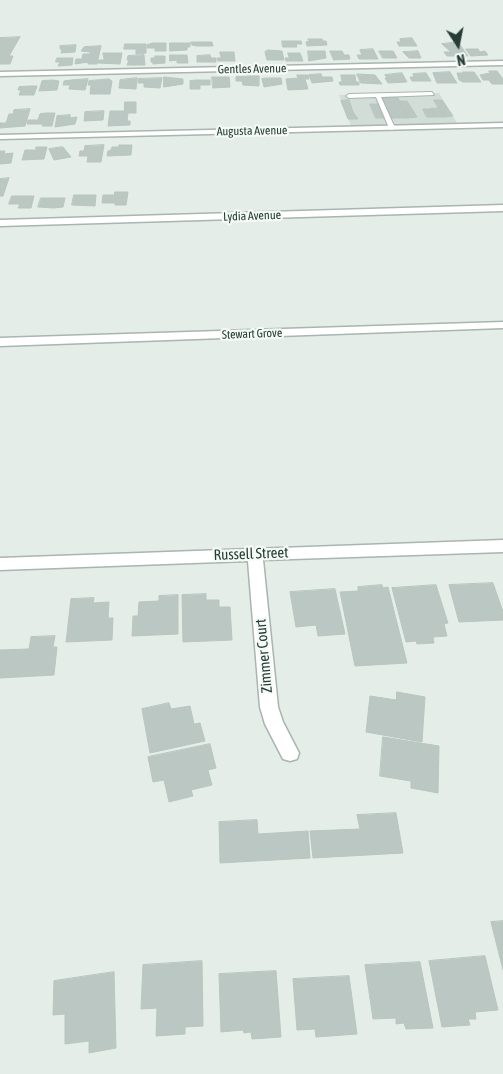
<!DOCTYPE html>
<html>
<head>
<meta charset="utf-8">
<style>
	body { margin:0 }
	#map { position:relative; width:503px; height:1074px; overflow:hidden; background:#e5ede9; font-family:"Asap Condensed",sans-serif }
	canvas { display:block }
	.north { position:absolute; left:433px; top:20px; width:50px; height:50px; -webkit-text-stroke:4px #f5faf7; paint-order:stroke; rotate:169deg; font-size:14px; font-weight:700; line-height:20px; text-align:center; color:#263d36 }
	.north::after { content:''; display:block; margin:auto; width:18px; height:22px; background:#263d36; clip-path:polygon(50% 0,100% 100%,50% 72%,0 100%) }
</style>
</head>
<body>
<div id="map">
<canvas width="503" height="1074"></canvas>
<div class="north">N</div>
</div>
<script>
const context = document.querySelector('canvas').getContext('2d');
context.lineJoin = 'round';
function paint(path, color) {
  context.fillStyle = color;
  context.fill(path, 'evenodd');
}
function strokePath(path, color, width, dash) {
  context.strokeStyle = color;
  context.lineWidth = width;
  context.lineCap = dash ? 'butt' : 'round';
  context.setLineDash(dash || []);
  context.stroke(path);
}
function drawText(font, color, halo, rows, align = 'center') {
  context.font = font + ' "Asap Condensed",sans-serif';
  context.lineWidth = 4.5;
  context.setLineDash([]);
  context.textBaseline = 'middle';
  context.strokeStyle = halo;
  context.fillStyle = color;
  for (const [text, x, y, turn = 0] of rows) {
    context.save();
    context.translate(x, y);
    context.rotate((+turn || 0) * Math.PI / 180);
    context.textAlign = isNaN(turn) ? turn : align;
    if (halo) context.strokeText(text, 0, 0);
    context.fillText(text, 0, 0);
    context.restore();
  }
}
paint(new Path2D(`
	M439 93 457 123 351 126 339 95Z`), '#d3ddd8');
const building = new Path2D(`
	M20 37 9 56H13L10 64H0V38Z
	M412 38 417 46H399L397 42H401L400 39Z
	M308 39H322L323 41H326L327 45 307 46 306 42 309 41Z
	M282 41H301L302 44H296L297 47H283Z
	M191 42H212L213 46H196L192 45Z
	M458 42 468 56H447L444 52H451L442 44Z
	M153 43H166V51H155V48H147V45Z
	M170 43H190V47H187V50L170 51Z
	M125 44H146V53L136 54V49H124Z
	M76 45 75 52 61 53 62 49H60V46Z
	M101 46 97 64H88V62L75 64 76 59H82L83 54H90V52L81 51 84 47Z
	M373 49 378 59H359L357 55H362L360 50Z
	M466 49H478L480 52 485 51 488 55 471 56Z
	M268 50 282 51 284 60H267L265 52Z
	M308 51H325L326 58 309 61Z
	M330 51H342L344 55H349L350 59 334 60Z
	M379 51H393L397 58H383Z
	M418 51 421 58H409L403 52Z
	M220 52H234L235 61H218L217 58H221Z
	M103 53H122L120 64 98 63 99 60H104Z
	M288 53H300L303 61H286L285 58H289Z
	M144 55 145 65H127L129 60H127L128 56Z
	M170 55H187L188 63H177V60L170 61Z
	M210 55 211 58H216V62H197V56Z
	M155 56H165V63L153 64V62H151V58H155Z
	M57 58H73L72 65 58 66 60 62H56Z
	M489 71H497L503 79V84H492L489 80H483L480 75 490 73Z
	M450 72 457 83H437L433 73Z
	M463 72H474L481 82H463L459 80 457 73H463Z
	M402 73 407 82 388 83 385 78H387L385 75Z
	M426 73 431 81H412L410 77H414L413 74Z
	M321 74 322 77H332L333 81 312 83 309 75Z
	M357 74 375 75 382 84 361 83Z
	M297 75H308L309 79H305L308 89 288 90 286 79 298 78Z
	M341 75H355L356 82H359V85H340L339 82H342Z
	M250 76H259V86L243 85 242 81H236V77Z
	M164 77 183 79V84L164 87Z
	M212 77H229L230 87 213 88Z
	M137 78 136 89 119 88 120 80Z
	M162 78 160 88 144 87V83H138V79Z
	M267 78H281L282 84 264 87 262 79Z
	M88 79 85 90 69 89 70 85H63L64 81 71 80Z
	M109 79 112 81 110 94H90L91 85H88L89 81Z
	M53 80 59 81 57 90 39 91 42 81Z
	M196 80H210V85H200V89H190V81Z
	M29 86H37L34 95H19L21 90H18L19 87Z
	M397 96 408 118H391L382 99Z
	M349 100 353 112 358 119H348L341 101Z
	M434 100H442L453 116 444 117Z
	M400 101H407L417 117 408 118Z
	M125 102H136V113H128L127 121H130V125L108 126 110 111H124Z
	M370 104H379L385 118H376Z
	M439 108 444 117H435L431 109Z
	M30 109 25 126 0 128V123H6L9 114H13L14 110Z
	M423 109H431L435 117H427Z
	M104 111 103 120 84 121 85 112Z
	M46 113H55L52 126H42L43 124H27L28 120H38L40 114Z
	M70 115V118L77 117 75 124 55 127 57 116Z
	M104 145 101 162H87L88 156H79L80 151H84L85 146Z
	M119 145H132L131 155 107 156 108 151 111 150 112 147H119Z
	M36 147H47L44 159 22 160 25 150H36Z
	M63 147 71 157 54 160 49 149Z
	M0 151H5L4 154 13 153 11 163 0 164Z
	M9 178 3 196H0V179Z
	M115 192H128L126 205H115V203H102L103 195H114Z
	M74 195H96L95 206 72 205Z
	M12 196H34L31 208H18L20 204H9Z
	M41 198H65L63 207 54 208 38 207Z
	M493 583 503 612V620L459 622 449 585Z
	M382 585 383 588 388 587 407 663 355 666 340 592 358 591V587Z
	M436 585 448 623 444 624 447 636 433 637 434 643 417 644 416 641 406 642 392 588Z
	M335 589 345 634 318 636 316 625 296 627 290 592Z
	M206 594V600H219V607H230L232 640 183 642 182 595Z
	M178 595V634L132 636 133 616H138L139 602 159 601V596Z
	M94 598 93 603 109 602 108 618H113L112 640 66 642 71 599Z
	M55 636 53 647H57L54 675 0 678V650L29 649 31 637Z
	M397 692 425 697 422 742 366 732 370 696 396 700Z
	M169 703 171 709 190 706 194 724 200 723 205 741 150 753 142 709Z
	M383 737 439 746 438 793 411 788V781L380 776Z
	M210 744 216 768 208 770 212 785 191 790 193 796 169 802 164 780 153 782 148 757Z
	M396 813 403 853 313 858 310 831 360 829 357 815Z
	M257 820 258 834 308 831 310 858 220 863 219 822Z
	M503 921V970L491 922Z
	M485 956 498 1010 475 1012 476 1019H468L470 1025 442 1027 429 961Z
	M202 961 203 1026 185 1027V1034L156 1036 157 1008 141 1009 143 965Z
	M420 962 433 1028 406 1029 404 1023 396 1024V1018L373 1019 365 965Z
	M276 971 281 1037 252 1039 251 1032 244 1033 243 1030 221 1032 219 974Z
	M114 972 116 1048 89 1053V1041L65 1044V1014L53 1015 54 981Z
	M349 976 357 1034 316 1037 315 1029 297 1030 293 979Z`);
paint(building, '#bbc7c2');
strokePath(building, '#b8c6bf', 1);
const lane = new Path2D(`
	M432 92 434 95 381 97 395 128 392 130 389 128 376 97 349 98 346 96 349 94Z`);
const street = new Path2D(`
	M503 61V65L0 76V72Z
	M503 123V127L0 139V135Z
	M503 205V211L0 226V220Z
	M503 322V328L0 346V338Z
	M503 540V552L263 560 278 707 283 722 299 753 297 759 290 761 283 759 265 724 260 707 248 561 0 570V558Z`);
strokePath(lane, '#a8b5b0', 2);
strokePath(street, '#a8b5b0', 3);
paint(lane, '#fff');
paint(street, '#fff');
drawText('12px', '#263d36', '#f5faf7', [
	["Gentles Avenue",252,69,-1],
	["Augusta Avenue",252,131,-1],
	["Lydia Avenue",252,216,-2],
	["Stewart Grove",252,334,-2]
]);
drawText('15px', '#263d36', '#f5faf7', [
	["Russell Street",251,554,-2],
	["Zimmer Court",264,656,-95]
]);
</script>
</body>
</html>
